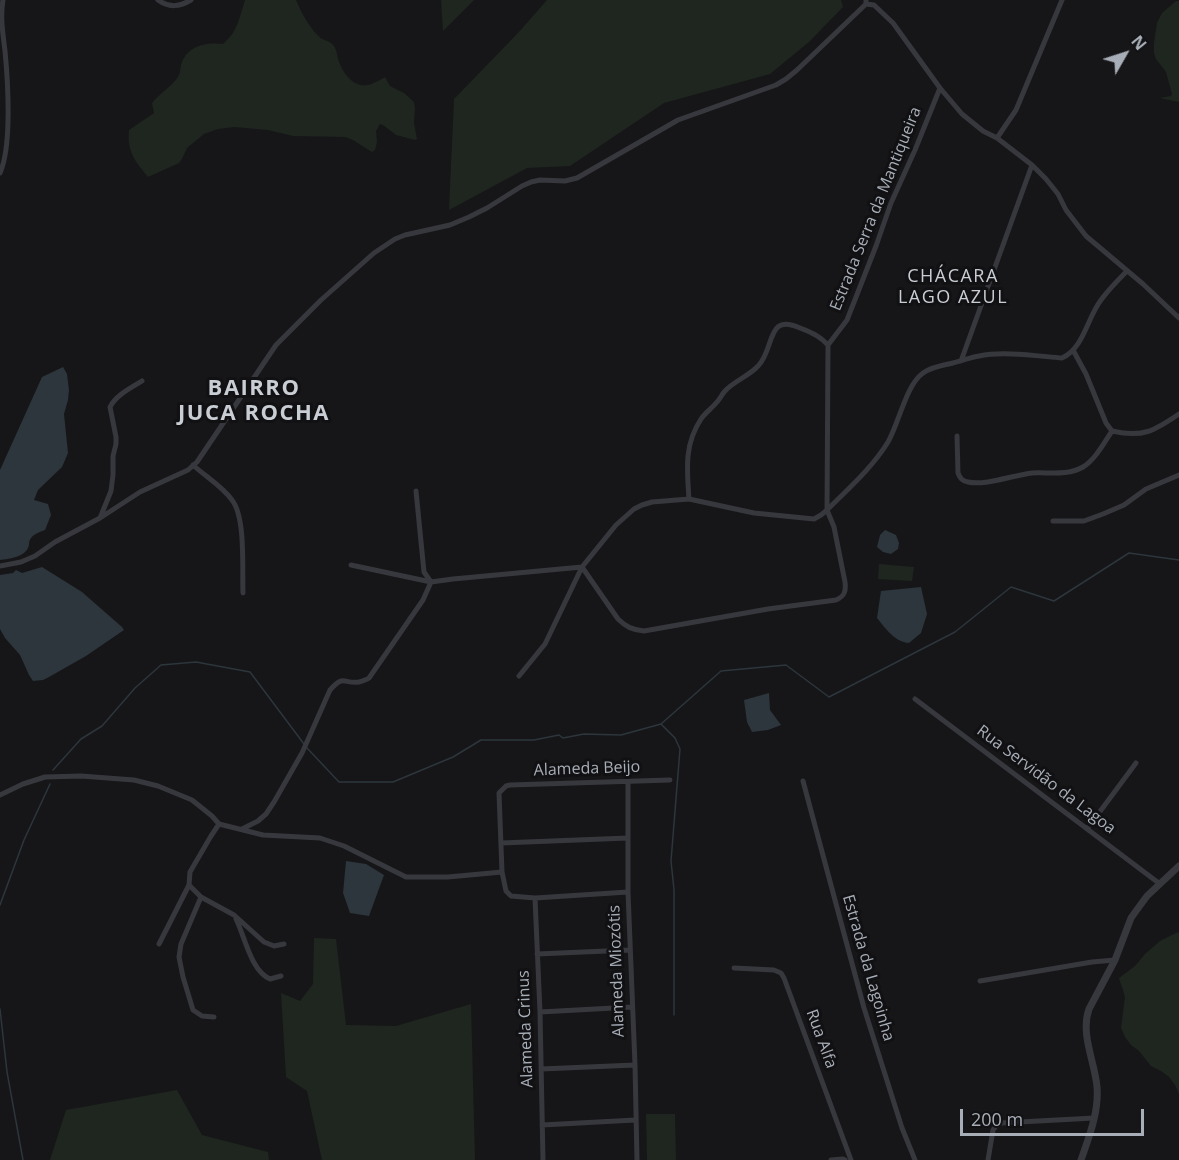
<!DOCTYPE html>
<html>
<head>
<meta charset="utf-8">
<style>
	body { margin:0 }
	#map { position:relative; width:1179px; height:1160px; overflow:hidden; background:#161618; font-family:"Open Sans",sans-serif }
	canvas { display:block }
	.north { position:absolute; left:1095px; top:24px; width:60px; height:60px; -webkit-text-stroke:4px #111113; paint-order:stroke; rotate:51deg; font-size:16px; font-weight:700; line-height:24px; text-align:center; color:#a8aeb8 }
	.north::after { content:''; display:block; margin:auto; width:21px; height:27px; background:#a8aeb8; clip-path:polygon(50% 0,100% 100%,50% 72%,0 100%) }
	.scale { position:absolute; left:960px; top:1109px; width:184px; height:27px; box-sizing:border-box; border:3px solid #a8aeb8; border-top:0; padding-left:8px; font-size:18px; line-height:21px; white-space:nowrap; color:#a8aeb8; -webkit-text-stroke:4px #111113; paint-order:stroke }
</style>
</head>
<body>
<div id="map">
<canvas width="1179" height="1160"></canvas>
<div class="north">N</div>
<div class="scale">200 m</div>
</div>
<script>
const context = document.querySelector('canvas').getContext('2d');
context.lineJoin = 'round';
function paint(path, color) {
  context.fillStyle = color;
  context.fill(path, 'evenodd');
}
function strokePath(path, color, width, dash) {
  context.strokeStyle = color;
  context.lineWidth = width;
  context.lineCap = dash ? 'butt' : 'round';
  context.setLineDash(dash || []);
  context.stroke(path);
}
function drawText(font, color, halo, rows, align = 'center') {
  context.font = font + ' "Open Sans",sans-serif';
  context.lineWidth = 6;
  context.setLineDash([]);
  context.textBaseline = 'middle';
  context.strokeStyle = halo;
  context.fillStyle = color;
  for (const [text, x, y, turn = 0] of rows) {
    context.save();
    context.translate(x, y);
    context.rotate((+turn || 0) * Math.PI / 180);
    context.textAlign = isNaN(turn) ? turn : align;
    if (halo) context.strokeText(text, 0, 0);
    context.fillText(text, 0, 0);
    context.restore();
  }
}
paint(new Path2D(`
	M245 0H296C301 12 311 31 322 39 325 40 328 41 331 43 336 47 337 53 338 59 342 72 353 88 368 85 373 84 380 80 385 77L390 86 404 93 414 102 415 108 414 123 417 139 415 140 396 135 383 125 380 124 376 131 377 142 375 150 372 152 353 140 345 137 293 136 268 130 234 127 218 129 204 134 187 148 182 159 179 163 148 177C135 161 127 152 129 130L154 113 152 103C159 94 175 84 179 75 181 71 180 66 182 62 189 45 207 42 223 44 237 33 240 16 245 0Z
	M441 0H474L443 31Z
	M547 0H841L843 7 809 42 770 74 664 103 570 166 527 168 449 210 454 99 518 33Z
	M1176 1H1179V102L1160 98 1171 96 1172 94 1166 72 1156 59 1154 53V43L1157 23 1162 13Z
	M879 564 914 567 912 581 878 579Z
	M1178 932 1179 933V1094L1175 1085 1169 1077 1161 1071 1151 1066 1139 1051 1131 1045 1125 1037 1121 1028 1125 997 1122 987 1119 978 1135 966 1145 954 1160 941Z
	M314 938 336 939 346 1025 396 1026 471 1004 475 1160H322L307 1091 286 1077 281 993 300 1001 313 984Z
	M177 1090 202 1135 268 1152 269 1160H50L66 1110Z
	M646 1114H675L676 1160H647Z`), '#1e261f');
paint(new Path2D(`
	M63 367 67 374 69 390 68 400 64 414 68 453 62 467 38 490 34 500 48 504 51 515 45 530C40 532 34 534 31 538 28 542 30 544 28 548 24 557 9 559 0 560V470L42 377Z
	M885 530 896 535 899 543 898 549 891 554 883 552 877 547 880 535Z
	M42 567 82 592 122 627 124 630 86 656 49 677 43 680 33 681 29 675 20 655 5 638 0 629V575L13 573 16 570 22 573Z
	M921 587 927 614 921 633 909 643C895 642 886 629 877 618L881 591Z
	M769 693 770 710 781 725 768 730 752 732 747 722 744 700Z
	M346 861 366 864 384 875 369 916 350 913 343 893Z`), '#2c363c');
strokePath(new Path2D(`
	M661 724 675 738 680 749 671 861 674 890V1015
	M307 748 339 782H393L453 757 481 740H534L559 735 563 738 584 734 621 735 661 724 721 671 786 665 829 697 955 632 1011 587 1054 601 1129 553 1179 560
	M53 770 81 739 102 726 135 688 161 665 196 662 250 672 304 744
	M0 905 24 840 50 784
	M0 1009 7 1072 23 1160`), '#2c363c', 1.5);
strokePath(new Path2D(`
	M158 0C169 8 179 7 191 0
	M866 0V4L874 5 893 23 940 88 962 114 983 131 997 138 1032 165 1046 179 1058 194 1066 210 1086 236 1143 284 1179 318
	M997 138 1016 110 1062 0
	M0 173C12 146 8 82 5 51 3 34 0 17 3 0
	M1073 350 1086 374 1106 423 1112 431C1143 438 1154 431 1179 414
	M961 361 1032 165
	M957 436 958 473C960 478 962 481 968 482 985 486 1014 475 1032 473 1048 472 1068 476 1083 467 1095 460 1104 443 1112 431
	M193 465C206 477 222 486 232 500 246 518 242 570 243 593
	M416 491 424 572 431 582
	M689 499C687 469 684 445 701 419 705 413 712 408 717 402 720 399 722 394 725 391 734 381 749 376 758 366 775 349 766 312 800 328 811 332 820 336 828 345
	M100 518 111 491 113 475V456L116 444V437L110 407C116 395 131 388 142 381
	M1053 521H1084L1103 514 1124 505 1146 489 1179 475
	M351 565 431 582
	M0 566 21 562 35 556 55 542 100 518 140 492 188 470 197 462 276 345 321 300 374 253 395 239 405 235 450 225 469 217 487 208 522 186 531 182 540 180 565 181 577 178 678 120 776 85 786 79 797 70 866 4
	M519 676 545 644 582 567 618 619C626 627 633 630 644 631L768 609 836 600C845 596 846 591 845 582L834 527 827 510 828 345 847 320 876 246 891 203 915 150 940 88
	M915 699 1160 884
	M803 781 864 1008 902 1128 915 1160
	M628 782V892L635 1065 637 1160
	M0 795 23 784 45 777 81 776 134 780 158 786 192 800 212 816 219 824 263 835 320 838 344 846 406 877H448L502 872
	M242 829 258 821 266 814 274 802 302 753 330 690C344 674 343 684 359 682 360 682 368 679 369 678L423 600 431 582 453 579 582 567 616 525 634 509 642 505 652 502 689 499 754 513 814 519 821 515 827 510C848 489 872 468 888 442 899 423 906 385 923 373 931 367 943 365 953 363 962 361 971 357 979 356 1003 351 1037 356 1062 358 1084 348 1087 318 1101 300 1109 289 1118 280 1127 271
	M1087 829 1136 763
	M501 843 628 838
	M189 885 201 897 234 915 264 942 274 946 284 944
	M628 892 535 898 511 896 506 891 502 872 499 793 506 786 510 785 670 780
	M201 897 181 944 179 957 183 977 193 1010 202 1016 214 1017
	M535 898 540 1012 543 1160
	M236 919C245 937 251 971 270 979L281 976
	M159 944 189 885 190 872 211 836 219 824
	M537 954 630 950
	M734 968 774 970 781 973 784 978 851 1160
	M980 981 1092 962 1115 960
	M540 1012 632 1007
	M541 1069 635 1065
	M542 1125 635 1120
	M831 1160 843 1159 845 1160
	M988 1160 993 1130 996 1126 1001 1123 1094 1118`), '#37383d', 5);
strokePath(new Path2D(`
	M1081 1160C1089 1137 1099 1112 1097 1087 1095 1062 1080 1034 1089 1009L1115 960 1131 918 1136 911 1147 896 1179 866`), '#37383d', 7);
drawText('16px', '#a8aeb8', '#111113', [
	["Estrada Serra da Mantiqueira",876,209,-68],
	["Alameda Beijo",587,769,-2],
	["Rua Servidão da Lagoa",1046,780,37],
	["Estrada da Lagoinha",868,968,74],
	["Alameda Miozótis",617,971,-92],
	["Alameda Crinus",526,1029,-92],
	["Rua Alfa",821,1039,70]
]);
context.letterSpacing = '1.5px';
drawText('18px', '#c9cdd4', '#111113', [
	["CHÁCARA",953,277],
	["LAGO AZUL",953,298]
]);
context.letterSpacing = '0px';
context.letterSpacing = '1.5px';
drawText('bold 22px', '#c9cdd4', '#111113', [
	["BAIRRO",254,389],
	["JUCA ROCHA",254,414]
]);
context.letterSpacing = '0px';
</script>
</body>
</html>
